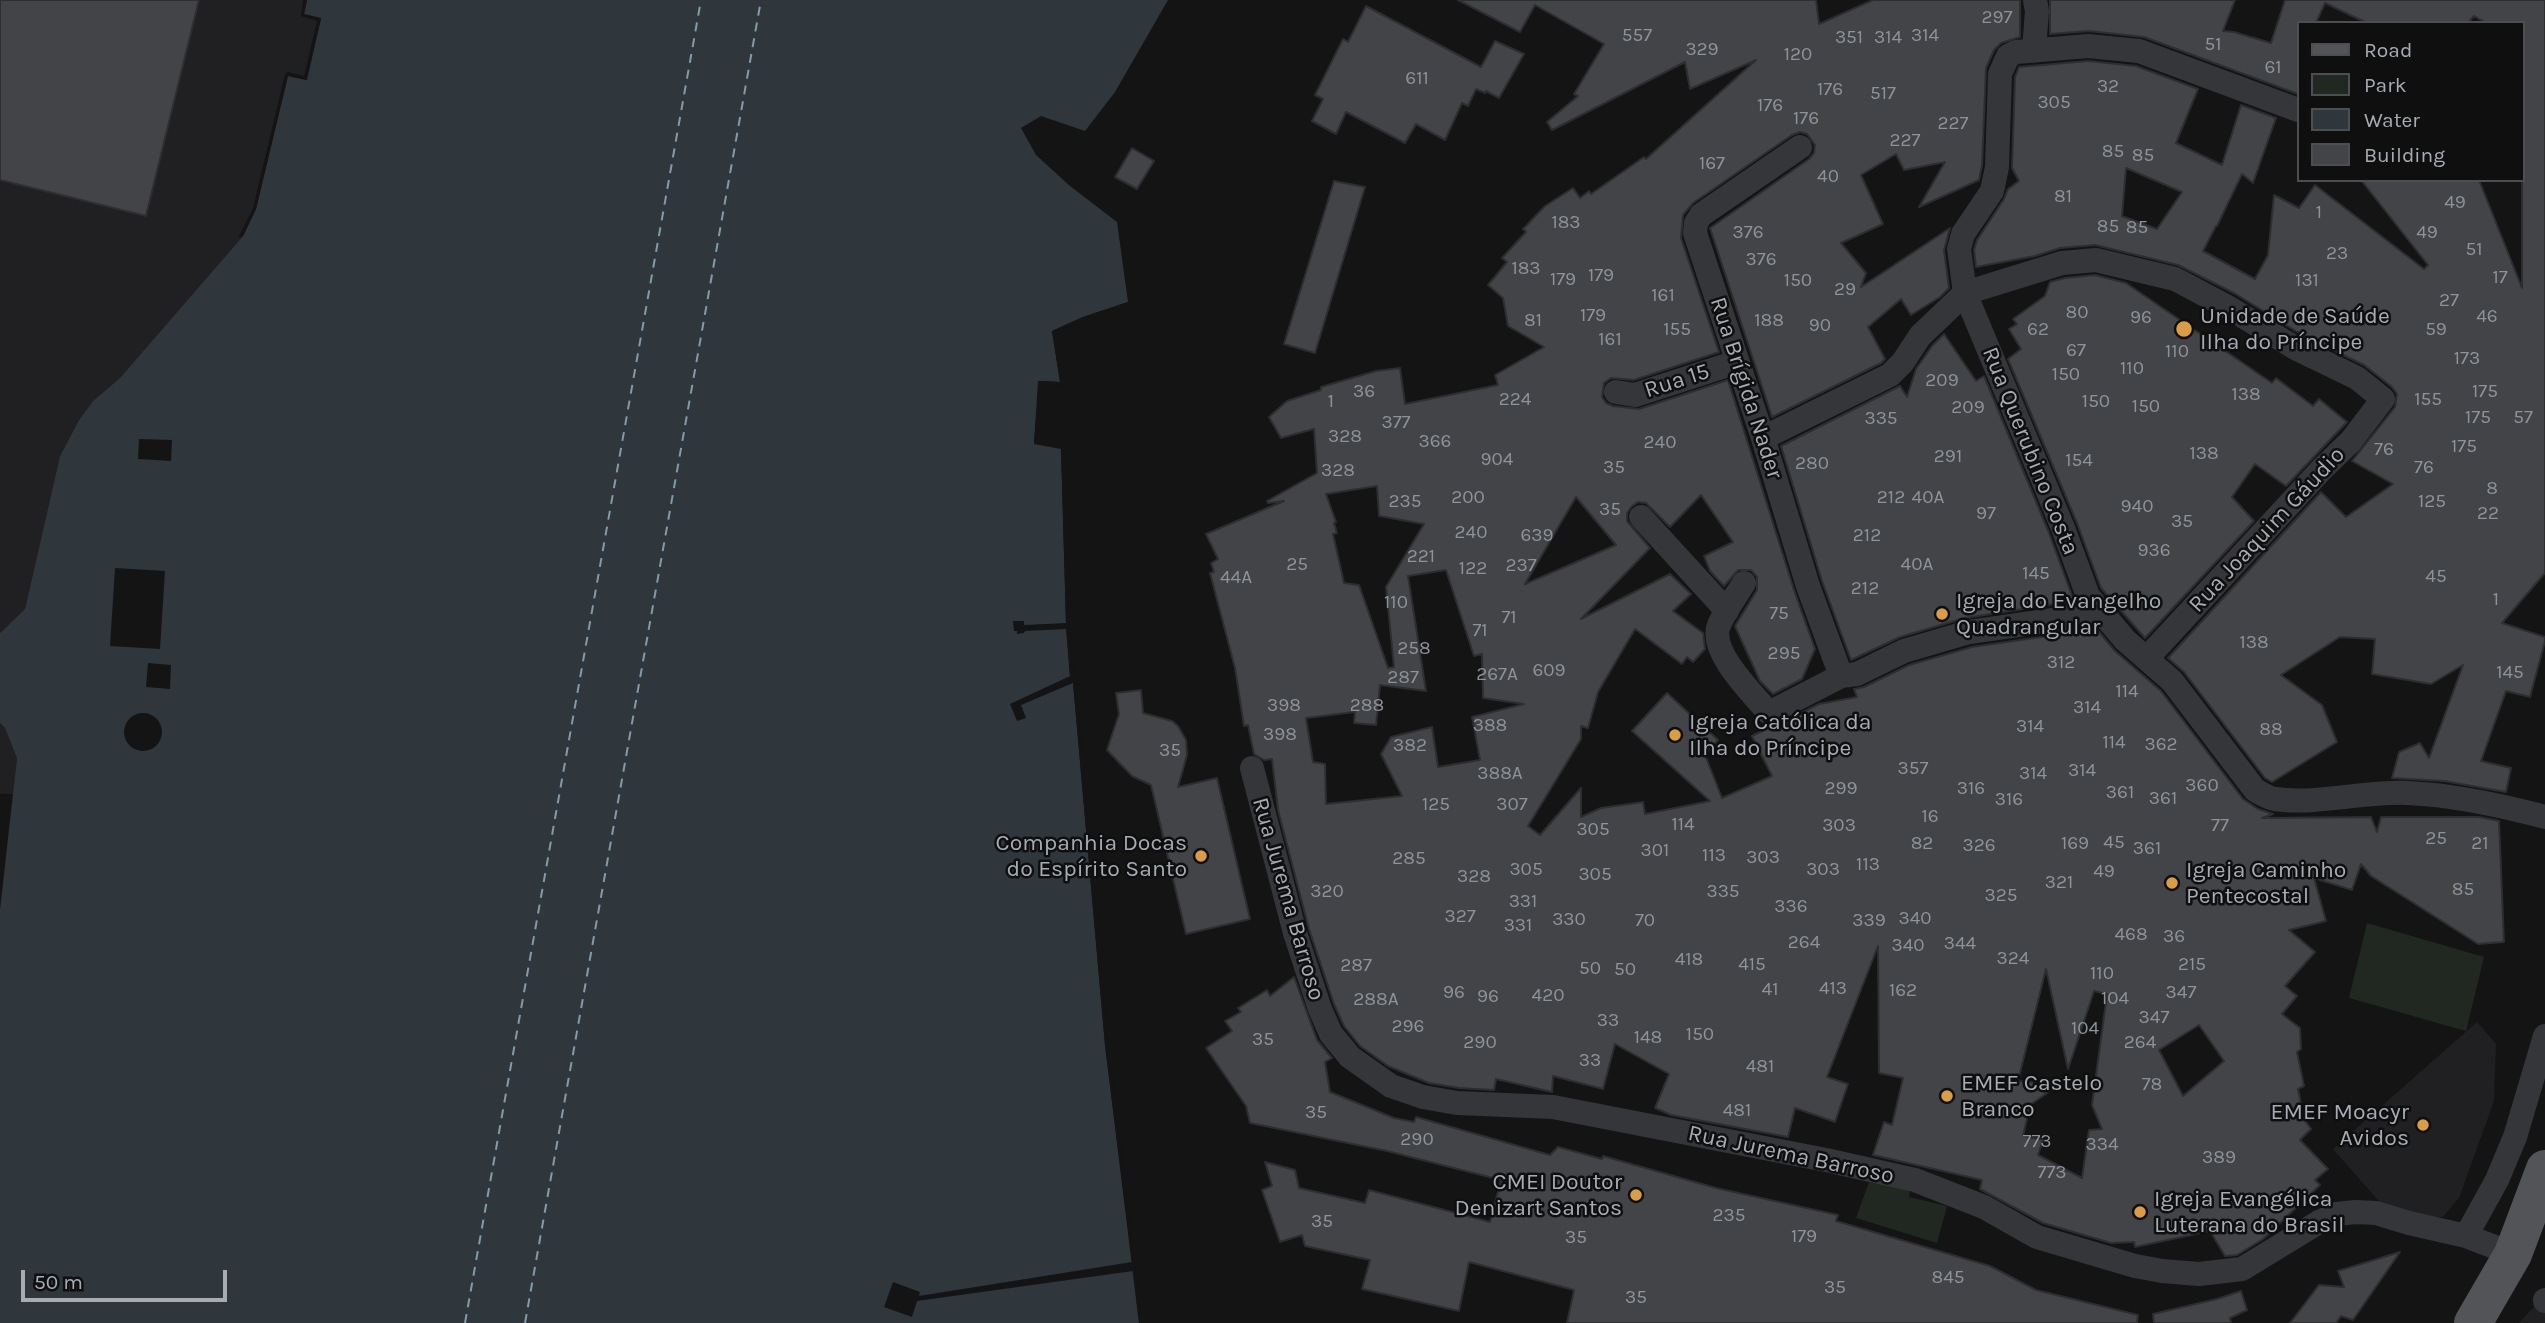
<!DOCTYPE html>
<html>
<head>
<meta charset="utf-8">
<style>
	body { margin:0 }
	#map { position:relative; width:2545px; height:1323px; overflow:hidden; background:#141415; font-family:Karla,sans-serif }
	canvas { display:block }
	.legend { position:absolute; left:2297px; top:21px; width:228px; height:161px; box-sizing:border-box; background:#0f0f10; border:2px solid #4c4e52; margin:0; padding:9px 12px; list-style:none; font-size:21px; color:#a7acb4 }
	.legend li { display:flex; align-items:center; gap:14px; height:35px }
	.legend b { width:35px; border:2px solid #4c4e52 }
	.scale { position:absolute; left:21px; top:1270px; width:206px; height:32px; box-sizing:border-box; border:4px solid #a7acb4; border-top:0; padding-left:9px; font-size:21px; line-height:24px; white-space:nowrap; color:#a7acb4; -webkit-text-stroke:5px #0f0f10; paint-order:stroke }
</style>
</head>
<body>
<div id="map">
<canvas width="2545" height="1323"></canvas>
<ul class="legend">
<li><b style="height:9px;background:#525458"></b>Road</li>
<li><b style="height:19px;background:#212821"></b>Park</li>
<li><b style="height:19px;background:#2f373c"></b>Water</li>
<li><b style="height:19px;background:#434448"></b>Building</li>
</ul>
<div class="scale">50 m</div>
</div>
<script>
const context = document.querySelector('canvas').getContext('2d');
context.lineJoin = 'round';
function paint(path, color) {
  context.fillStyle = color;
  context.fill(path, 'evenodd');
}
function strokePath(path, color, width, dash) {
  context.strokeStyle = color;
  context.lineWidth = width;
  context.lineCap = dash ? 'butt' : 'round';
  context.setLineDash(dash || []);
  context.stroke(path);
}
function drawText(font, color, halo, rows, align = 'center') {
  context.font = font + ' Karla,sans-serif';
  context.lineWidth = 5;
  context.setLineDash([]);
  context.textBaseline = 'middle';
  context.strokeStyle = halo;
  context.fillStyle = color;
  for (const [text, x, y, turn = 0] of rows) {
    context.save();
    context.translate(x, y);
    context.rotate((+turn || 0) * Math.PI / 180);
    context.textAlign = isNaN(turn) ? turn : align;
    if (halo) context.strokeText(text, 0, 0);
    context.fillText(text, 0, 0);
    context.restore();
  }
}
paint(new Path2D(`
	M0 0H307L304 14 321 19 306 80 243 236 120 378 93 401 79 420 60 456 25 609 0 633Z
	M0 723 5 728 17 757 13 794H0Z
	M2477 1022 2496 1044 2494 1101 2459 1198 2443 1217 2391 1215 2333 1149Z
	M2545 1295V1323H2519Z`), '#202022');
paint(new Path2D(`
	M2367 923 2484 957 2466 1031 2349 998Z
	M1869 1182 1910 1190 1909 1197 1947 1206 1937 1243 1856 1218Z`), '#212821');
paint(new Path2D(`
	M307 0H1168L1115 92 1085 131 1041 116 1021 128 1036 155 1070 186 1117 222 1128 302 1083 317 1052 331 1060 382 1039 381 1034 443 1061 448 1066 623 1070 676 1073 682 1105 1045 1139 1323H0V910L17 758 5 728 0 723V633L25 609 60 456 79 420 93 401 120 378 243 236 256 209 288 76 307 80 321 18 304 14Z`), '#2f373c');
paint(new Path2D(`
	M303 0H307L304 14 321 19 306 80 288 76 256 209 243 236 238 238 253 208 285 74 288 72 304 76 317 21 301 16Z
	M1128 302 1129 306 1084 320 1056 333 1064 383 1060 386 1042 385 1038 441 1062 445 1064 448 1069 623 1074 676 1076 682 1108 1045 1142 1323H1139L1133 1271 917 1301 912 1317 884 1307 893 1282 920 1292 919 1296 1132 1262 1105 1045 1073 683 1021 705 1026 718 1017 721 1010 704 1070 676 1066 629 1025 631 1024 633 1017 634V631H1014L1013 621H1024V625L1066 623 1061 449 1034 444 1038 381 1060 382 1052 331 1083 317Z
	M139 439 172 440 171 461 138 459Z
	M115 568 165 571 160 649 110 646Z
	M148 663 171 665 170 689 146 687Z
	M124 732a19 19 0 1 1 38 0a19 19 0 1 1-38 0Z`), '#141415');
strokePath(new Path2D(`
	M465 1323 701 0
	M525 1323 761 0`), '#829bab', 2, [9, 7]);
const building = new Path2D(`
	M0 0H199L146 216 0 180Z
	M1458 0H1816L1819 24 1873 0H2020V37L2001 43 1994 50 1986 68 1982 165 1979 180 1919 207 1945 162 1904 170 1896 154 1861 175 1883 224 1841 243 1866 273 1861 287 1950 228 1944 250 1949 288 1940 297 1911 315 1901 299 1868 327 1885 359 1881 363 1772 417 1710 228 1809 159 1814 153 1815 145 1807 134 1800 132 1792 135 1693 203 1683 215 1681 238 1719 352 1634 380 1611 378 1604 383 1602 397 1606 403 1613 406 1639 409 1728 380 1794 590 1815 649 1802 679 1773 694 1760 681 1735 626 1757 590V577L1751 570H1738L1724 586 1710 571 1704 556 1733 542 1701 495 1670 527 1646 503 1638 502 1632 506 1627 513V521L1650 548 1581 619 1670 574 1691 594 1673 611 1703 633 1705 649 1693 662 1687 657 1682 664 1635 629 1598 692 1588 728 1581 726V739L1528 826 1540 835 1581 788V817L1601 808 1643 802 1645 814 1710 801 1632 731 1667 693 1718 740 1705 755 1722 798 1772 776 1752 736 1768 728 1776 726 1819 704 1857 697 1854 689 1864 687 1909 665 1972 647 2062 634 2094 626 2115 651 2161 691 2243 799 2258 809 2273 814 2262 818 2371 817 2377 832 2381 817H2479L2499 821 2504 942 2478 944 2371 876 2361 864 2352 890 2314 878 2326 921 2289 930 2315 952 2285 986 2297 996 2282 1014 2300 1028 2301 1049 2297 1052 2304 1086 2298 1089 2304 1119 2311 1129 2300 1140 2328 1169 2315 1180 2320 1185 2263 1239 2237 1255 2225 1256 2210 1231 2135 1247 2134 1242 2111 1243 2043 1223 1980 1189 1982 1180 1873 1155 1884 1122 1892 1125 1903 1078 1879 1073 1878 946 1827 1077 1848 1084 1835 1122 1795 1108 1788 1137 1671 1115 1655 1108 1669 1074 1615 1044 1603 1089 1553 1076 1552 1092 1496 1079 1494 1090 1459 1088 1429 1083 1388 1066 1360 1046 1344 1026 1334 1004 1309 929 1278 810 1272 759 1264 760 1254 754 1248 725 1244 726 1235 668 1210 573 1214 572 1211 563 1218 559 1206 534 1284 501 1268 503 1267 501 1317 473 1314 429 1281 438 1269 417 1287 401 1321 390V387L1376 371 1400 368 1405 404 1498 385 1495 375 1544 347 1508 326 1503 298 1488 285 1507 262 1502 258 1526 232 1523 229 1545 206 1573 188 1580 198 1589 191 1591 194 1644 157 1646 159 1756 60 1690 89 1685 62 1552 130 1547 122 1578 96 1574 94 1604 44 1535 5 1520 32ZM1377 486 1379 516 1424 524 1386 587 1394 667 1388 668 1359 585 1344 583 1333 534 1337 533 1334 523 1336 522 1326 494ZM1576 497 1616 545 1525 584ZM1446 570 1474 656 1482 654 1483 698 1524 704 1472 717 1480 760 1438 767 1432 727 1391 737 1381 754 1402 796 1326 804 1325 764 1313 762 1306 718 1355 712 1354 723 1376 725 1380 685 1426 691 1408 576ZM2046 969 2068 1069 2094 991 2107 994 2092 1105 2102 1129 2089 1130 2082 1178 2038 1155 2043 1140 2023 1136 2030 1105 2060 1084 2018 1081ZM2199 1025 2224 1061 2183 1096 2159 1050Z
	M2050 0H2235L2223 31 2234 32 2271 43 2285 0H2545V573L2502 623 2545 637V641L2530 697 2506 691 2481 761 2511 768 2506 792 2444 781 2392 778 2399 752 2420 743 2429 758 2463 665 2431 684 2372 674 2375 639 2340 637 2281 675 2322 705 2337 742 2272 782 2265 778 2184 672 2168 658 2321 492 2346 517 2393 484 2352 461 2395 407 2397 394 2392 387 2364 365 2304 336 2234 293 2178 265 2095 245 2060 248 2035 256 1976 267 1974 250 1977 240 2004 199 2008 189 2019 181 2012 168 2015 77 2019 67 2088 61 2136 66 2198 89 2176 143 2222 165 2241 105 2276 118 2253 183 2242 174 2217 226H2216L2203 251 2255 279 2268 255 2274 195 2299 208 2315 185 2424 269 2428 265 2361 180H2479L2522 288V23H2486L2474 16 2468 23H2367L2325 3 2316 23H2298V94L2144 37 2089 31 2050 34ZM2126 168 2182 192 2157 229 2122 216Z
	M1366 6 1481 67 1495 41 1524 54 1499 98 1486 91 1485 93 1476 89 1468 106 1462 103 1445 140 1416 124 1405 143 1346 112 1336 134 1312 121 1323 99 1315 95 1343 39 1348 42Z
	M1132 148 1154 161 1137 189 1115 177Z
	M1334 181 1365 187 1315 353 1284 344Z
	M2095 275 2126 283 2272 383 2276 378 2313 406 2319 399 2347 422 2286 486 2255 464 2232 497 2254 521 2145 638 2101 588 2077 523 2008 359 2021 349 2009 329 2017 324 2013 319 2045 296 2050 282 2065 278Z
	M1944 334 1976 381 1984 376 2049 533 2074 601 1965 618 1900 637 1851 660 1822 581 1781 446 1900 386 1907 397 1916 369 1932 346Z
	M1141 690 1143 713 1172 721 1178 726 1186 740 1187 755 1178 787 1217 778 1250 919 1186 934 1151 785 1132 776 1107 750 1119 714 1116 693Z
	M1294 977 1317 1040 1332 1058 1325 1062 1330 1092 1394 1118 1414 1122 1416 1117 1550 1155 1558 1147 1602 1159 1603 1156 1716 1188 1838 1215 1836 1221 1990 1266 2036 1290 2138 1315 2137 1323H1567L1574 1290 1469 1262 1459 1311 1362 1289 1370 1260 1305 1246 1302 1235 1280 1242 1262 1190 1272 1186 1265 1162 1295 1170 1299 1188 1365 1203 1369 1190 1490 1222 1501 1180 1387 1151 1250 1123 1246 1106 1206 1048 1232 1031 1225 1021 1241 1012 1238 1008 1267 990 1270 996Z
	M2400 1252 2353 1320 2341 1316 2336 1323H2290L2319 1285 2344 1287 2338 1271Z
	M2241 1291 2247 1310 2230 1318 2231 1323H2154L2153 1314 2217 1299Z`);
paint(building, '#434448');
strokePath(building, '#2e2e31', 2);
strokePath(new Path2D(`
	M2034 49 2037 11 2035 0
	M2298 110 2139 51 2088 46 2016 52 2008 56 2000 74 1997 167 1992 191 1963 234 1959 249 1965 293 2063 528 2088 596 2125 640 2172 681 2255 790C2261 793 2268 798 2275 799 2316 805 2365 791 2408 793 2455 795 2500 805 2545 817
	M1800 147 1701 215 1696 223 1695 233 1763 438 1808 586 1841 676
	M1616 392 1635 395 1737 362
	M1763 438 1890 375 1903 362 1920 336 1965 293 2062 263 2096 260 2175 279 2226 306 2297 349 2357 378 2383 399 2351 441 2321 470 2147 658
	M1641 517 1727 611
	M1744 583C1736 596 1725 611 1719 625 1708 651 1753 694 1769 713L1841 676 1857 674 1904 651 1969 632 2060 619 2099 610
	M1252 768 1295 933 1320 1009 1331 1034 1350 1057 1391 1086 1423 1097 1457 1103 1553 1107 1826 1160 1915 1180 1984 1207 2037 1237 2135 1266 2162 1271 2199 1274 2242 1269 2319 1222 2337 1214 2355 1212 2376 1213 2409 1223 2466 1236 2513 1254
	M2466 1236 2497 1180 2515 1137 2545 1036
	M2545 1300V1301`), '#35363a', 24);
strokePath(new Path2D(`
	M2473 1323 2513 1254 2545 1169`), '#525458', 38);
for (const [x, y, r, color] of [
	[2184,329,9,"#da9d47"],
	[1942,614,7,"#da9d47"],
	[1675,735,7,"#da9d47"],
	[1201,856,7,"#da9d47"],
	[2172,883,7,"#da9d47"],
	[1947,1096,7,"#da9d47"],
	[2423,1125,7,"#da9d47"],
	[1636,1195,7,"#da9d47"],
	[2140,1212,7,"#da9d47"]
]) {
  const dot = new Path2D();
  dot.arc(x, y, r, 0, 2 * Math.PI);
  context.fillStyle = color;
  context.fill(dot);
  strokePath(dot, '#0f0f10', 2.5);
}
drawText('19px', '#8e9299', null, [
	["297",1997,18],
	["557",1637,36],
	["314",1925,36],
	["351",1849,38],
	["314",1888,38],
	["51",2213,45],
	["329",1702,50],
	["120",1798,55],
	["61",2273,68],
	["611",1417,79],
	["32",2108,87],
	["176",1830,90],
	["517",1883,94],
	["305",2054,103],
	["176",1770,106],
	["176",1806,119],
	["227",1953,124],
	["227",1905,141],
	["85",2113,152],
	["85",2143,156],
	["167",1712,164],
	["40",1828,177],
	["81",2063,197],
	["49",2455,203],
	["1",2319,213],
	["183",1566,223],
	["85",2108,227],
	["85",2137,228],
	["376",1748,233],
	["49",2427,233],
	["51",2474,250],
	["23",2337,254],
	["376",1761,260],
	["183",1526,269],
	["179",1601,276],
	["17",2500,278],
	["179",1563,280],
	["150",1798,281],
	["131",2307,281],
	["29",1845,290],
	["161",1663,296],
	["27",2449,301],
	["80",2077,313],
	["179",1593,316],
	["46",2487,317],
	["96",2141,318],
	["81",1533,321],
	["188",1769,321],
	["90",1820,326],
	["155",1677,330],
	["62",2038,330],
	["59",2436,330],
	["161",1610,340],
	["67",2076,351],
	["110",2177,352],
	["173",2467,359],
	["110",2132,369],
	["150",2066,375],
	["209",1942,381],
	["36",1364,392],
	["175",2485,392],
	["138",2246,395],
	["224",1515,400],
	["155",2428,400],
	["1",1331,402],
	["150",2096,402],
	["150",2146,407],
	["209",1968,408],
	["175",2478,418],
	["57",2523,418],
	["335",1881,419],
	["377",1396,423],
	["328",1345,437],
	["366",1435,442],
	["240",1660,443],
	["175",2464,447],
	["76",2384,450],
	["138",2204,454],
	["291",1948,457],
	["904",1497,460],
	["154",2079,461],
	["280",1812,464],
	["35",1614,468],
	["76",2424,468],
	["328",1338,471],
	["8",2492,489],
	["200",1468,498],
	["212",1891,498],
	["40A",1928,498],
	["235",1405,502],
	["125",2432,502],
	["940",2137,507],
	["35",1610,510],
	["97",1986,514],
	["22",2488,514],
	["35",2182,522],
	["240",1471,533],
	["639",1537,536],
	["212",1867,536],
	["936",2154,551],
	["221",1421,557],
	["25",1297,565],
	["40A",1917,565],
	["237",1521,566],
	["122",1473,569],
	["145",2036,574],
	["45",2436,577],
	["44A",1236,578],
	["212",1865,589],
	["1",2496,600],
	["110",1396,603],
	["75",1779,614],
	["71",1509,618],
	["71",1480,631],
	["138",2254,643],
	["258",1414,649],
	["295",1784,654],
	["312",2061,663],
	["609",1549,671],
	["145",2510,673],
	["267A",1497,675],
	["287",1403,678],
	["114",2127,692],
	["398",1284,706],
	["288",1367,706],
	["314",2087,708],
	["388",1490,726],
	["314",2030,727],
	["88",2271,730],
	["398",1280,735],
	["114",2114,743],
	["362",2161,745],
	["382",1410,746],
	["35",1170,751],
	["357",1913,769],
	["314",2082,771],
	["388A",1500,774],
	["314",2033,774],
	["360",2202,786],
	["299",1841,789],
	["316",1971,789],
	["361",2120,793],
	["361",2163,799],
	["316",2009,800],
	["125",1436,805],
	["307",1512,805],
	["16",1930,817],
	["114",1683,825],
	["303",1839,826],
	["77",2220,826],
	["305",1593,830],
	["25",2436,839],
	["45",2114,843],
	["82",1922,844],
	["169",2075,844],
	["21",2480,844],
	["326",1979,846],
	["361",2147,849],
	["301",1655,851],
	["113",1714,856],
	["303",1763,858],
	["285",1409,859],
	["113",1868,865],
	["305",1526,870],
	["303",1823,870],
	["49",2104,872],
	["305",1595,875],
	["328",1474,877],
	["321",2059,883],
	["85",2463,890],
	["320",1327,892],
	["335",1723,892],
	["325",2001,896],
	["331",1523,902],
	["336",1791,907],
	["327",1460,917],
	["340",1915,919],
	["330",1569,920],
	["70",1645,921],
	["339",1869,921],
	["331",1518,926],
	["468",2131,935],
	["36",2174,937],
	["264",1804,943],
	["344",1960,944],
	["340",1908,946],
	["324",2013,959],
	["418",1689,960],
	["415",1752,965],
	["215",2192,965],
	["287",1356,966],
	["50",1590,969],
	["50",1625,970],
	["110",2102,974],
	["413",1833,989],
	["41",1770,990],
	["162",1903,991],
	["96",1454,993],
	["347",2181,993],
	["420",1548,996],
	["96",1488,997],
	["104",2115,999],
	["288A",1376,1000],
	["347",2154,1018],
	["33",1608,1021],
	["296",1408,1027],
	["104",2085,1029],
	["150",1700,1035],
	["148",1648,1038],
	["35",1263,1040],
	["290",1480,1043],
	["264",2140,1043],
	["33",1590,1061],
	["481",1760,1067],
	["78",2152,1085],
	["481",1737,1111],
	["35",1316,1113],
	["290",1417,1140],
	["773",2037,1142],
	["334",2102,1145],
	["389",2219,1158],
	["773",2052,1173],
	["235",1729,1216],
	["35",1322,1222],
	["179",1804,1237],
	["35",1576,1238],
	["845",1948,1278],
	["35",1835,1288],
	["35",1636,1298]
]);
drawText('23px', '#a7acb4', '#0f0f10', [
	["Unidade de Saúde",2200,316],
	["Ilha do Príncipe",2200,342],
	["Igreja do Evangelho",1956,601],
	["Quadrangular",1956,627],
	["Igreja Católica da",1689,722],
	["Ilha do Príncipe",1689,748],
	["Companhia Docas",1187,843,"right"],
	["do Espírito Santo",1187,869,"right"],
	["Igreja Caminho",2186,870],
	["Pentecostal",2186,896],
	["EMEF Castelo",1961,1083],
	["Branco",1961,1109],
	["EMEF Moacyr",2409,1112,"right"],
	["Avidos",2409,1138,"right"],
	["CMEI Doutor",1622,1182,"right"],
	["Denizart Santos",1622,1208,"right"],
	["Igreja Evangélica",2154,1199],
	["Luterana do Brasil",2154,1225]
], 'left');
drawText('23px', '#a7acb4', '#0f0f10', [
	["Rua 15",1677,381,-18],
	["Rua Brígida Nader",1746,388,72],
	["Rua Querubino Costa",2030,451,68],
	["Rua Joaquim Gáudio",2267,530,-47],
	["Rua Jurema Barroso",1288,899,74],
	["Rua Jurema Barroso",1791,1155,12]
]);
</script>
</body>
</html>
